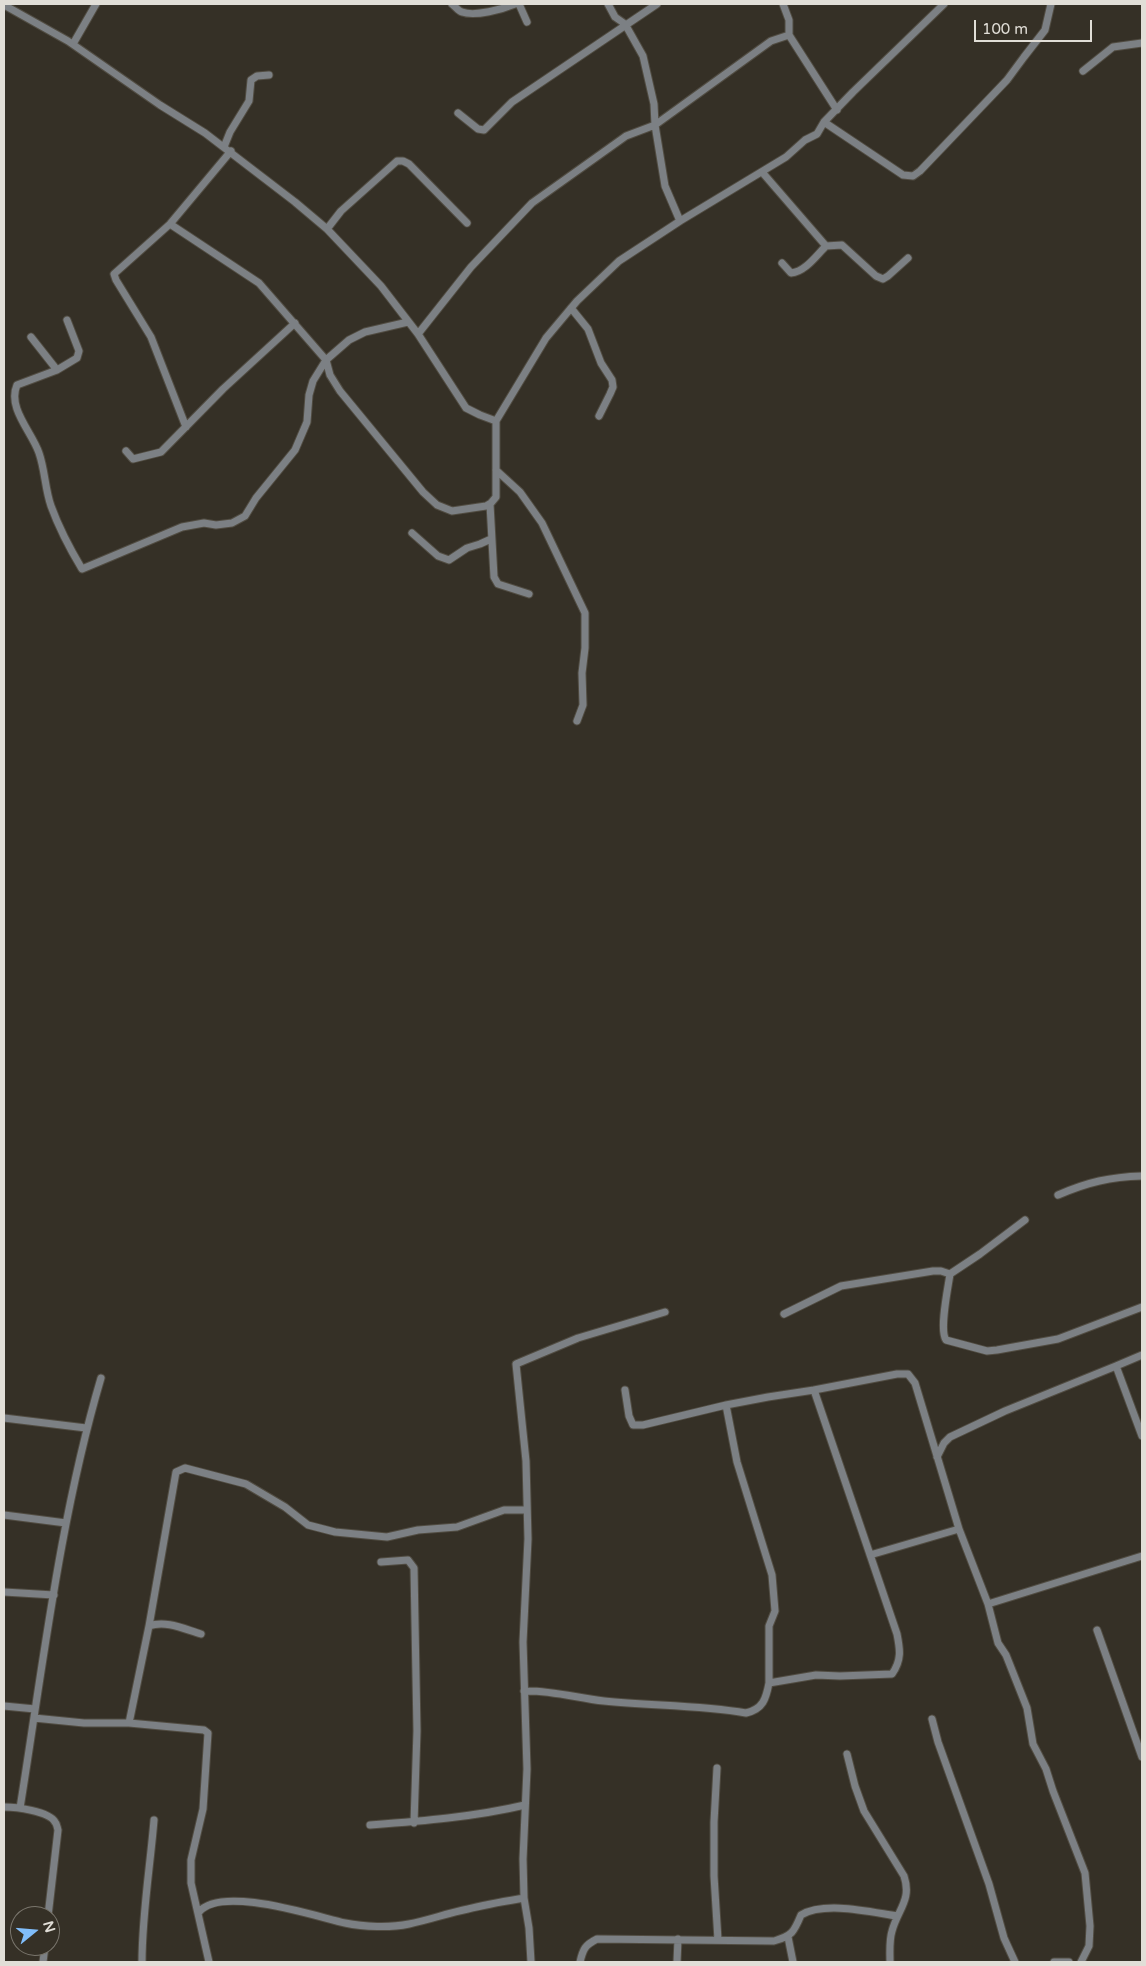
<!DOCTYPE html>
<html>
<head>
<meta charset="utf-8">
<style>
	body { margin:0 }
	#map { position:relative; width:1146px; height:1966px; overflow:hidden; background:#353026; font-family:"Varela Round",sans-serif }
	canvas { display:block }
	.frame { position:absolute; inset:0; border:5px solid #e1ded7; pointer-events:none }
	.north { position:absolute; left:10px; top:1906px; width:50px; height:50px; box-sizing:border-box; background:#353026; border:1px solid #7a766d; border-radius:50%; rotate:73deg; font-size:14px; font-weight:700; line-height:20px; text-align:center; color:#e1ded7 }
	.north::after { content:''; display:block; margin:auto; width:18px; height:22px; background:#80bdfa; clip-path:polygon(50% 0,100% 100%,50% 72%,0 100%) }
	.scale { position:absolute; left:974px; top:20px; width:118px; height:22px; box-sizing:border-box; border:2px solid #e1ded7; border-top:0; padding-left:6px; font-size:15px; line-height:18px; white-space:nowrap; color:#e1ded7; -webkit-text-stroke:4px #353026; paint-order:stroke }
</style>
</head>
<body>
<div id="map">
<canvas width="1146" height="1966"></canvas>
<div class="frame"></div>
<div class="north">N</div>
<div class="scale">100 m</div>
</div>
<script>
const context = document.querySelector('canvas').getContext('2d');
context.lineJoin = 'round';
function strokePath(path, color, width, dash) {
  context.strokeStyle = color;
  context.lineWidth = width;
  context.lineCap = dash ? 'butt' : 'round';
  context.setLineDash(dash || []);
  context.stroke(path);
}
const minor = new Path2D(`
	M452 4C455 6 458 11 462 12 475 17 503 9 515 4
	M519 4 527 22
	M608 4 615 17 625 24 643 56 654 104 655 125 665 186 680 221
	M4 5 68 41 160 105 205 133 295 202 327 229 381 286 418 334 466 408 480 415 496 421
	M789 35 837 110
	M73 44 96 4
	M1083 71 1113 47 1142 43
	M458 113 478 129 484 130 512 102 657 4
	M824 122 903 175 913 176 920 171 1007 80 1024 57 1045 30 1051 4
	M224 147 230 132 249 101 251 80 257 76 269 75
	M762 172 826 246 842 245 876 276 883 279 888 276 908 258
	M170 224 259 283 326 360 330 375 340 391 423 492 437 505 452 511 486 506 491 503 496 497V421L546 338 577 301 619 261 680 221 786 157 805 140 817 134 824 122 853 92 944 4
	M327 229 341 211 397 161H403L409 164 467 223
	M782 263 791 273C805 272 816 256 826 246
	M571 308 588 329 601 363 612 380 613 387 610 394 599 416
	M67 320 79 351 77 358 57 370 17 385C7 408 32 432 39 453 45 470 45 489 51 506 59 528 70 549 82 569L182 527 204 523 216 525 232 523 245 516 256 498 295 450 307 422 309 395 313 381 326 360 349 340 365 332 408 322
	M418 334 471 267 532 203 626 136 655 125 771 41 789 35V20L783 4
	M31 337 57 370
	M186 427 151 337 116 280 114 274 170 224 231 151
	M126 451 133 459 161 452 223 389 295 323
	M496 470 520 492 542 523 585 613V648L582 673 583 705 577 721
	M490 504 494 577 498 584 529 594
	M412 533 438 556 449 560 467 548 480 544 491 539
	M1058 1195C1088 1182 1110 1177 1142 1176
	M1025 1220 980 1254 950 1274C948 1288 939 1330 946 1340L987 1351 997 1350 1058 1339 1142 1307
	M784 1314 841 1286 933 1271H941L950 1274
	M1142 1355 1116 1366 1142 1436
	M625 1390 629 1416 633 1425H643L726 1405
	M814 1390 897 1634C900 1649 902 1660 892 1674L840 1676 816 1675 769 1683V1626L775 1611 772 1575 737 1462 726 1405 768 1397Z
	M814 1390 897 1374H908L915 1383 959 1529 988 1604 998 1643 1006 1655 1027 1708 1033 1744 1046 1769 1053 1791 1085 1873 1090 1926 1089 1946 1081 1962
	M4 1418 86 1428
	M937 1457 944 1443 950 1437 1005 1411 1116 1366
	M4 1515 66 1523
	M870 1555 959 1529
	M381 1562 408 1560 414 1568 417 1731 414 1823
	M4 1592 54 1595
	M988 1604 1142 1556
	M149 1626 176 1472 185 1468 246 1484 285 1507 308 1525 335 1532 387 1537 418 1530 457 1527 504 1510H526
	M1097 1630 1142 1757
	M524 1691C551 1690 577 1698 604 1701 651 1706 699 1705 746 1713 763 1709 766 1699 769 1683
	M4 1706 35 1709
	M34 1718 84 1723H129L204 1730 208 1733 203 1809 191 1860V1883L209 1962
	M932 1719 938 1742 989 1884 1004 1938 1015 1962
	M129 1723 149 1626C166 1620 184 1629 201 1634
	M847 1754 855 1786 864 1811 904 1876C912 1900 898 1909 892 1931 889 1941 890 1952 890 1962
	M717 1768 714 1822V1876L718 1940
	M4 1807C15 1807 49 1811 55 1822 57 1824 57 1827 58 1830L48 1916
	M20 1808C43 1665 60 1517 101 1378
	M370 1825C422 1821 474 1817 525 1805
	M199 1912C221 1885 314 1916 345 1923 364 1927 390 1928 409 1924 429 1920 448 1913 468 1909 487 1904 506 1901 524 1898
	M788 1937 793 1962
	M43 1962 45 1946
	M142 1962C142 1915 150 1868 154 1820
	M531 1962 529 1928 524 1898 523 1859 527 1769 523 1642 528 1539 526 1461 516 1364 578 1338 665 1312
	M580 1962C583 1949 585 1945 597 1939L774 1941C792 1936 794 1932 801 1915 825 1901 870 1912 897 1916
	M677 1962 678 1939
	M1054 1962H1069`);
strokePath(minor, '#514c42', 9);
strokePath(minor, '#7c8084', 7);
</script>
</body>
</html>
